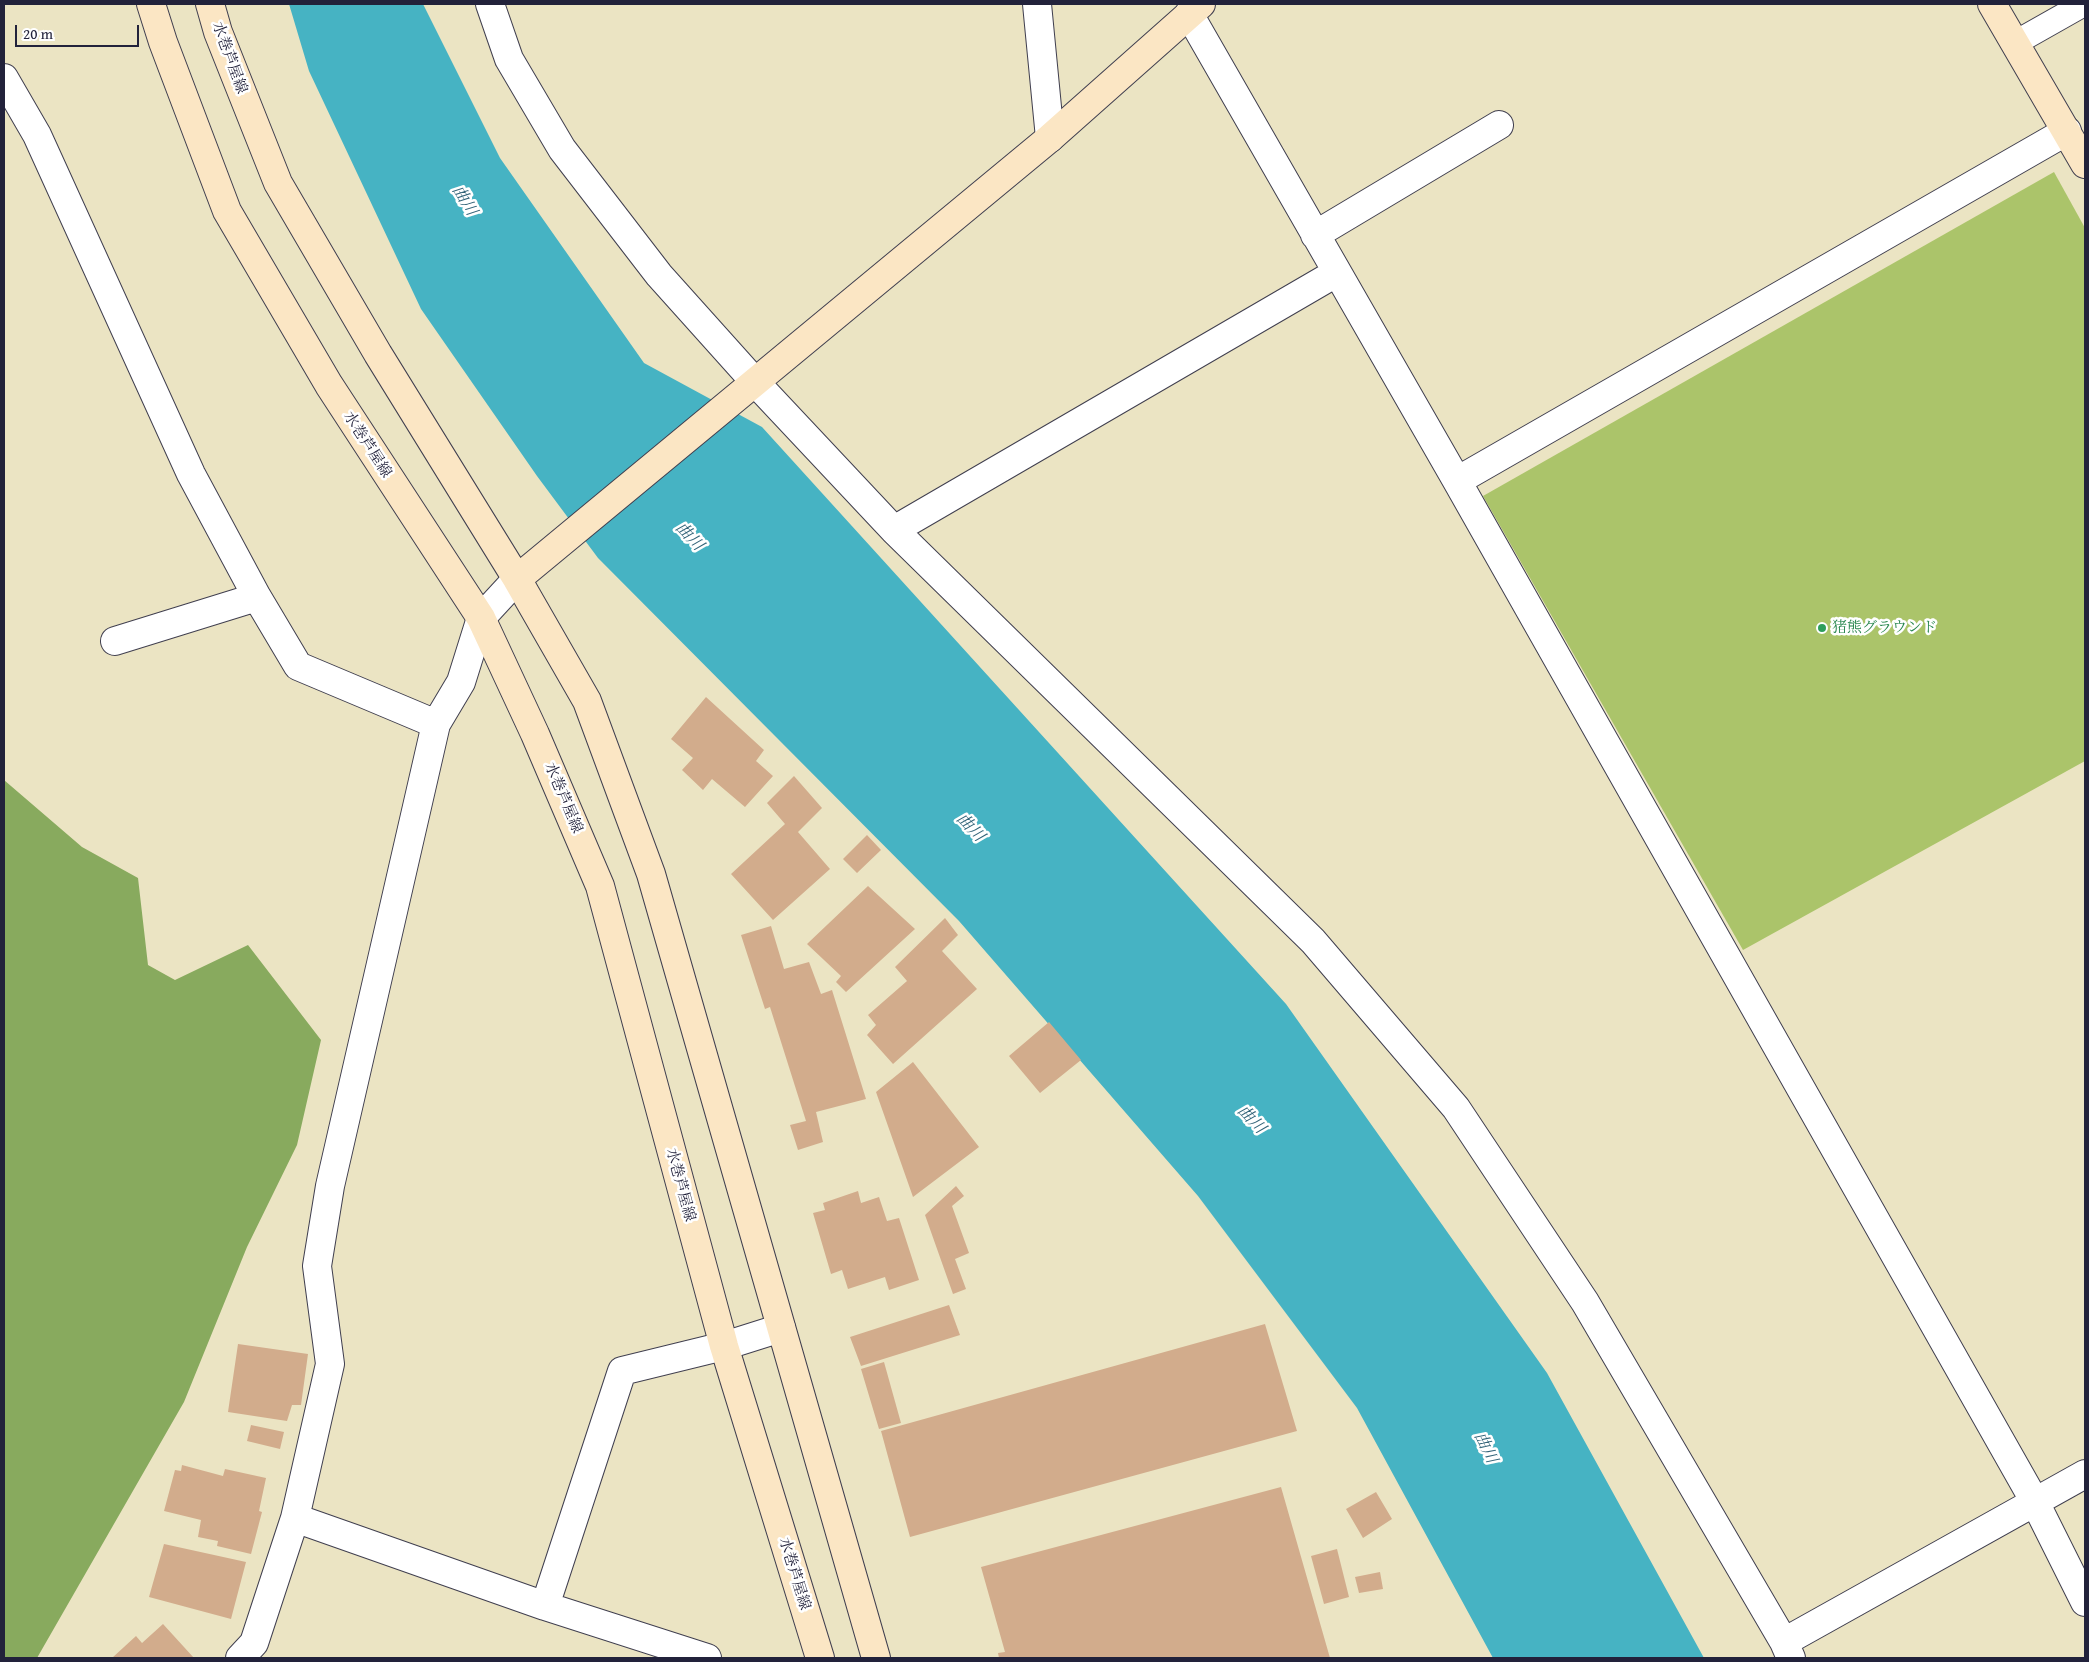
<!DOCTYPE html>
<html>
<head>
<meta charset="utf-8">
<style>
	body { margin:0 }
	#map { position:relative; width:2089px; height:1662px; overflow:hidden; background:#ebe4c3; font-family:"Gentium Book Plus",serif }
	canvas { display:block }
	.frame { position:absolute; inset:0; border:5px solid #22223b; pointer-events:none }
	.scale { position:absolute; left:15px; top:25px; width:124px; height:22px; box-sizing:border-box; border:2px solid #22223b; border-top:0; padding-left:6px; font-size:15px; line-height:18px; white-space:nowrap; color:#22223b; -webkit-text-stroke:4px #fff; paint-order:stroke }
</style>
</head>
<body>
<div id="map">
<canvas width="2089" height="1662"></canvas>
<div class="frame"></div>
<div class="scale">20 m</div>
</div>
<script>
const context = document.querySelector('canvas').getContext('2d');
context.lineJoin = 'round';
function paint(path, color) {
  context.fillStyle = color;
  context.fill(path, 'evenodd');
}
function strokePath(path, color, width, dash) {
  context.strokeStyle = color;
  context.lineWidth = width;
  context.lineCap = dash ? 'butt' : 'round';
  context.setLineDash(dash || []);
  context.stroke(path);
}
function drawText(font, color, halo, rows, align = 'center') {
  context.font = font + ' "Gentium Book Plus","Noto Serif JP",serif';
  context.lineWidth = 5;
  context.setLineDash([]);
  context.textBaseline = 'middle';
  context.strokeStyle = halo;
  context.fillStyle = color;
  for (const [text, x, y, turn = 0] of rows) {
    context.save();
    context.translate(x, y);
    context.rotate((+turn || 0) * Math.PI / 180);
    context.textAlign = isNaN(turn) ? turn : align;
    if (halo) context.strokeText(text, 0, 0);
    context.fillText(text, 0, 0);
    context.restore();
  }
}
paint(new Path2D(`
	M2054 172 2085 228V761L1743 950 1483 496Z`), '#abc46a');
paint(new Path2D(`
	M4 780 82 847 138 878 148 965 175 980 248 945 321 1040 297 1145 247 1247 184 1402 37 1658H4Z`), '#88aa5e');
paint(new Path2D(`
	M289 4H423L500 158 644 363 762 427 1286 1004 1547 1373 1704 1658H1493L1357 1408 1198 1196 959 921 598 558 537 476 421 309 309 71Z`), '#46b3c3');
paint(new Path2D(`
	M706 697 764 750 756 761 773 776 745 807 712 779 703 790 682 770 693 758 671 739Z
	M794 776 822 808 798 832 830 869 773 920 731 874 785 824 767 803Z
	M867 835 881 850 857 873 843 859Z
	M868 886 915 929 846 992 836 982 841 976 807 944Z
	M945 918 958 935 942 951 977 989 893 1064 867 1035 876 1025 868 1015 907 981 895 967Z
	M771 926 784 969 809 962 821 994 832 990 866 1099 816 1112 823 1142 798 1150 790 1125 806 1121 770 1007 765 1009 741 935Z
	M1049 1022 1081 1060 1040 1093 1009 1056Z
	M913 1062 979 1147 913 1197 876 1092Z
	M956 1186 964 1196 952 1206 969 1253 955 1259 966 1289 953 1294 925 1215Z
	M858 1191 861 1203 879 1197 887 1221 899 1218 919 1280 889 1290 885 1277 848 1289 842 1270 831 1274 813 1213 825 1210 823 1203Z
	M949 1305 960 1335 861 1366 850 1337Z
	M1265 1324 1297 1431 910 1537 881 1431Z
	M238 1344 308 1354 301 1405H292L287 1421 228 1412Z
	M884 1362 901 1423 879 1429 861 1369Z
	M251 1425 284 1432 280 1449 247 1441Z
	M182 1465 223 1476 225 1469 266 1478 259 1511 262 1512 251 1554 217 1546 218 1541 198 1537 201 1520 164 1511 175 1470 181 1471Z
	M1281 1487 1330 1658H999L998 1653 1005 1652 981 1567Z
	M1376 1492 1392 1519 1363 1538 1346 1509Z
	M164 1544 246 1562 231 1619 149 1597Z
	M1337 1549 1349 1597 1324 1604 1311 1556Z
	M1380 1572 1383 1589 1359 1593 1355 1577Z
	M163 1624 194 1658H112L136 1636 142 1643Z`), '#d2ac8c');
const lane = new Path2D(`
	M2015 43 2084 4`);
const street = new Path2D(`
	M490 4 509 59 562 149 659 275 755 382 894 530 1313 941 1456 1108 1585 1302 1784 1642 1791 1658
	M1037 4 1050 138
	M1189 14 1457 481 2035 1502 2085 1602
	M4 78 37 135 191 474 257 597 298 666 436 724
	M1315 235 1499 125
	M1457 481 2067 131
	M894 530 1336 273
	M115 641 257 597
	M295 1518 545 1606 707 1658
	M545 1606 622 1371 724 1346 781 1328
	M1784 1642 2085 1474
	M240 1658 254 1643 295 1518 330 1364 317 1266 330 1186 436 724 461 682 481 618 517 579`);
const secondary = new Path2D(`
	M151 4 163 42 227 211 329 385 481 618 535 734 600 886 724 1346 820 1658
	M210 4 218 32 278 183 378 354 517 579 587 701 651 874 876 1658
	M1992 4 2085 164
	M517 579 1050 138 1201 4`);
strokePath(lane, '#403f4f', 26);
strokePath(street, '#403f4f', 30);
strokePath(secondary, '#403f4f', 30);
strokePath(lane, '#fff', 24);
strokePath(street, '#fff', 28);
strokePath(secondary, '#fbe6c4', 28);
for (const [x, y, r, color] of [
	[1822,628,5,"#2e9e5b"]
]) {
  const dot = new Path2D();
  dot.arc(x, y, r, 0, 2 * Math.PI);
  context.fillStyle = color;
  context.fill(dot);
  strokePath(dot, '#fff', 2);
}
drawText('15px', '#22223b', '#fff', [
	["水巻芦屋線",229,58,70],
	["水巻芦屋線",367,445,57],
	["水巻芦屋線",563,798,67],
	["水巻芦屋線",680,1185,75],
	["水巻芦屋線",794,1574,73]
]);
drawText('15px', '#27864d', '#fff', [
	["猪熊グラウンド",1832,628]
], 'left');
drawText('italic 16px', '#326378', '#fff', [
	["曲川",464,201,58],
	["曲川",689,537,46],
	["曲川",970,828,46],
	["曲川",1251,1120,46],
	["曲川",1485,1448,64]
]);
</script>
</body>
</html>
